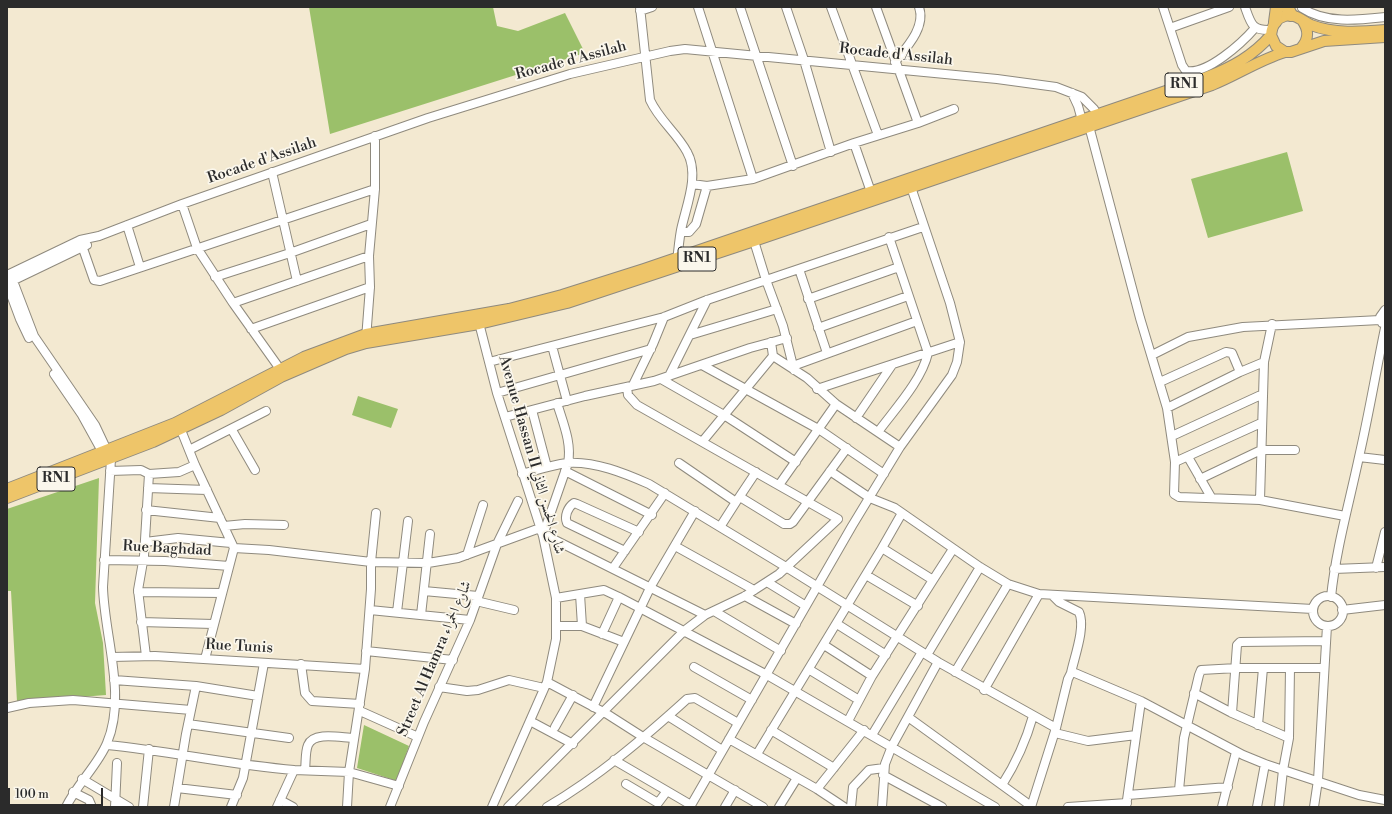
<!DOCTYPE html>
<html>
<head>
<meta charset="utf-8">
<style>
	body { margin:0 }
	#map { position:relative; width:1392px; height:814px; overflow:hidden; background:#f3e9d1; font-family:"Libre Bodoni",serif }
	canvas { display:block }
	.frame { position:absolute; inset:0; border:8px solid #2b2b2b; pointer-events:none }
	.scale { position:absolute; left:8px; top:788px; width:95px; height:18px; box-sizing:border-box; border:2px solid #2b2b2b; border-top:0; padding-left:5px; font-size:12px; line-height:14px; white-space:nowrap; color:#2b2b2b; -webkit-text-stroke:3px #fbf7ec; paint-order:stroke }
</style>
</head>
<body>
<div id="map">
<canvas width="1392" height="814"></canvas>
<div class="frame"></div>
<div class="scale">100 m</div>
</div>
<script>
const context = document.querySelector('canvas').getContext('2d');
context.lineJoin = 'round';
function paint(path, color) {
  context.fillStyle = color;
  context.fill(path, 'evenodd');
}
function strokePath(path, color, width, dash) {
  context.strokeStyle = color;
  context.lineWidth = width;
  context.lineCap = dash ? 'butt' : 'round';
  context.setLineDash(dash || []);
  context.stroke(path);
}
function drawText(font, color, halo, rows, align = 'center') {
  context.font = font + ' "Libre Bodoni",Amiri,serif';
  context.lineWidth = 3.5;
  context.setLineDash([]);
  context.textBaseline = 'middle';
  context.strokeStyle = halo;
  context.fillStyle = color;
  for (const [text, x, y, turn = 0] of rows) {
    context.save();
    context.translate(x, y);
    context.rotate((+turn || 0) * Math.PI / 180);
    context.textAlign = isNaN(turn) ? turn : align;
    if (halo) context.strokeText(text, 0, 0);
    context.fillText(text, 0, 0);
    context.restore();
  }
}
paint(new Path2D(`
	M309 7H493L497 26 518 31 565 13 585 53 330 134Z
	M1287 152 1303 211 1208 238 1191 179Z
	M358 396 398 409 391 428 352 415Z
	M99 478 95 603 103 643 106 695 17 702 11 591H7V509Z
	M364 725 409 746 397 781 357 768Z`), '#9bc06a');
const minor = new Path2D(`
	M640 7 650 100C659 120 677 133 687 152 700 175 686 206 681 230 679 241 678 252 677 263
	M698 7 753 179 854 143 918 123 954 109
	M740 7 793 166
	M786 7 804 60 831 152
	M831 7 878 135
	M876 7 918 123
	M1163 7 1182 65 1186 71C1207 75 1242 43 1255 28
	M1245 7C1251 24 1252 31 1271 30
	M1302 8C1326 24 1358 20 1385 17
	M640 11 652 7
	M1170 28 1229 7
	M895 62C907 47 926 27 919 7
	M1072 93 1078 106 1083 124
	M1089 126 1140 318 1167 408 1175 462 1174 494 1179 497 1260 500 1345 516
	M854 143 871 192
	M272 172 297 281
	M692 184 707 186 753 179
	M182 204 197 248 233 303 280 369
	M127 225 140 267
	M681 232H689L696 224 707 186
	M80 240 94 280 100 281 375 189
	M754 241 766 280 783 326 794 370
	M799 269 827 353
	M7 275 80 240 99 236 182 204 428 118 570 74 670 51 685 49 997 79 1056 87 1082 97 1094 109 1099 119
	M215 277 290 253 371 224
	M13 281 34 336 95 425 111 459 103 587C104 635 127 696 107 743 98 765 77 784 66 807
	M8 283 87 245
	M7 284 20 319 29 338
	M808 299 899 267
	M233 303 369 256
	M478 319 497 393 543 536 556 598V639L547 682 492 807
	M1382 323 1380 317 1385 310
	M818 328 908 296
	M251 329 370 287
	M690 335 777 309
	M366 339 370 287 369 256 375 189V136
	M552 346 567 401
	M1152 355 1188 337 1243 327 1380 320
	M773 356 807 378 836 404 900 447
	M489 362 664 317 707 300 923 227
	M702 365 820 430 884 474
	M793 366 917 321
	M54 374 82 415 103 453
	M669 376 707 300
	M661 379 724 415 796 462
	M1160 382 1226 352 1232 353 1240 372
	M633 385 653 344 664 317
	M817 389 960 342
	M497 393 651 349
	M1167 408 1240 372 1264 362
	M532 410 547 467
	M505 417 585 396 654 381 750 348 787 338
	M856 418 892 365
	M181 430 195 465 234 548 205 659
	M232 430 255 470
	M878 432C895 409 922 380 928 353L889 237
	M1172 436 1263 394
	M702 442 773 356 771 342
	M189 450 266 411
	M1188 457 1211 497
	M1359 457 1385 460
	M1175 462 1261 423
	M679 463 736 502 756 472
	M110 471 141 470 149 474 144 556 138 590 146 656
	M565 471 652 515
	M830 471 870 498 895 508 980 567 1008 584 1039 594 1313 609
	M149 474 179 472 195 465
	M522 474C537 470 552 465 567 463 595 461 624 473 649 484L786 567 938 662 1056 728
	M1200 479 1261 450H1295
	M779 485 836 404
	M148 488 207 490
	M740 497 784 524H790L793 522 847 448
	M1260 500 1264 362 1272 324
	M146 510 220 518
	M224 526 245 524 284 525
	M720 527 736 502
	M543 534 705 615
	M543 535 568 463C572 443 563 423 557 403
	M145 542 178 538 231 543
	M675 546 754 590
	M234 548 269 550 371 562 428 563 458 558 540 528
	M882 548 902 513
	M625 551 567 523C564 516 568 507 574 503L577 504 639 532
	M467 555 483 505
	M104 560 165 561 229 566
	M613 568 665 493
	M1376 568 1385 532
	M1334 569 1385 567
	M866 575 918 606
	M933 580 953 549
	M767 582 806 606
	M424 591 478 596
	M138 592 222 593
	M580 594 582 626
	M1052 595 1059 602 1079 612C1086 627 1074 658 1071 673
	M745 596 796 624
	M1313 611a15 15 0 1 1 30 0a15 15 0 1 1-30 0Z
	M1331 597C1336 549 1349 504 1359 457 1369 414 1376 371 1385 328
	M556 598 604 590 619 597 767 675 995 807
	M476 601 514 610
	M370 610 470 620
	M1342 610 1385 605
	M714 611 781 651
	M397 612 408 521
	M421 615 430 534
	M141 622 213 624
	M837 624 886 655
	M556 626H582L624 642
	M602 634 619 597
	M824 645 872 676
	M366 651 453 660
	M927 655 980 567
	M112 657 155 656 365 669
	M301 664 305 693 312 701 360 704
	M694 667 752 700
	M810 670 859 700
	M955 672 1008 584
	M114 680 196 686 186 734 174 807
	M547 682 607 714 643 737 763 807
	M196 686 258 696
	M439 687 467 691 478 690 509 680 544 688
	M984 690 1039 594
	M1194 693 1232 713 1289 738
	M593 707 651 586 695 511
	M7 708 29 703 73 700 191 710
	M360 711 418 737
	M1232 713 1237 645 1240 642 1326 641
	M668 716 722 750
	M908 717 1031 806
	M530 721 573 744
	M188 724 289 738
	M1258 725 1263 668
	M555 727 573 695
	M771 730 834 768
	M1055 733 1088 741 1136 735
	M872 735 922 652
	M729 739 817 789 844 807
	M107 745C170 751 231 765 294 770
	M757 754 882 548 933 580 872 676 848 721
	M614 760 691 805
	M305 770C306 762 305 752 308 745 314 731 342 738 354 738
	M883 775 942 807
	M82 779 129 807
	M626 784 658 803 667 791
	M1002 785C1016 763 1026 741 1033 716
	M177 788 237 795
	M817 789 864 730
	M1179 790 1184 738 1199 675 1201 670 1237 668H1324
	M73 792 89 800 92 807
	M1128 795 1228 787
	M280 800 293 807
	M115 807 117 763
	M143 807 149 749
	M231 807 243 778 264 663
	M277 807 294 770 349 772 399 786
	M347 807 349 772 365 669 371 589V562L376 513
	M390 807 424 722 470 620 497 544 518 501
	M508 807 684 631 705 615 745 596 779 574 838 519 637 405 628 395 627 387
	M547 807C598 777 644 738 687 699L695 698 738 723
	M690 807 852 526 900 447 952 375 957 362 960 342 950 303 911 187
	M725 807 735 790
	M779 807 797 778
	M851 807 853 787 869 770 884 768
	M882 807 885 764 892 746 938 662
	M1031 807 1056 728 1068 679 1071 673H1075L1141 701 1243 755 1265 764 1359 795 1385 800
	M1068 807 1127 803
	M1126 807 1141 701
	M1222 807 1236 752
	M1257 807 1265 764
	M1279 807 1283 770 1289 738 1290 668
	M1314 807 1318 780 1327 626`);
const major = new Path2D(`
	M1385 30C1361 32 1334 34 1311 25 1302 21 1295 13 1285 16 1276 18 1272 26 1271 35L1276 46 1285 52H1291L1324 41 1385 37
	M1302 47C1309 38 1309 30 1302 20
	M7 489 175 423 304 357 366 334 509 309 562 295 644 269 1207 77C1232 67 1253 56 1271 35
	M7 498 153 442 221 410 281 377 346 349 366 343 479 324 567 303 754 241 1212 85C1237 75 1259 60 1285 52`);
const highway = new Path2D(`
	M1287 7 1291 15
	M1275 22 1277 7`);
strokePath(minor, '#8f8a7e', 10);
strokePath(major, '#8f8a7e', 12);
strokePath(highway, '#8f8a7e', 14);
strokePath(minor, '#fff', 8);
strokePath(major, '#eec569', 10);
strokePath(highway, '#eec569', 12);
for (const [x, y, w] of [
	[1184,85,38],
	[697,259,38],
	[56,479,38]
]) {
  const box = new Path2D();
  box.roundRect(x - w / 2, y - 12, w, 24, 3);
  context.fillStyle = '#fbf7ec';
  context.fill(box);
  strokePath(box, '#2b2b2b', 1);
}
drawText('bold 14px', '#2b2b2b', null, [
	["RN1",1184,85],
	["RN1",697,259],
	["RN1",56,479]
]);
drawText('15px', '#2b2b2b', '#fbf7ec', [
	["Rocade d'Assilah",896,55,6],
	["Rocade d'Assilah",571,61,-15],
	["Rocade d'Assilah",262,161,-19],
	["Avenue Hassan II شارع الحسن الثاني",531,455,74],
	["Rue Baghdad",167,549,3],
	["Rue Tunis",239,647,3],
	["Street Al Hamra شارع الحمراء",435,659,-67]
]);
</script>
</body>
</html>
